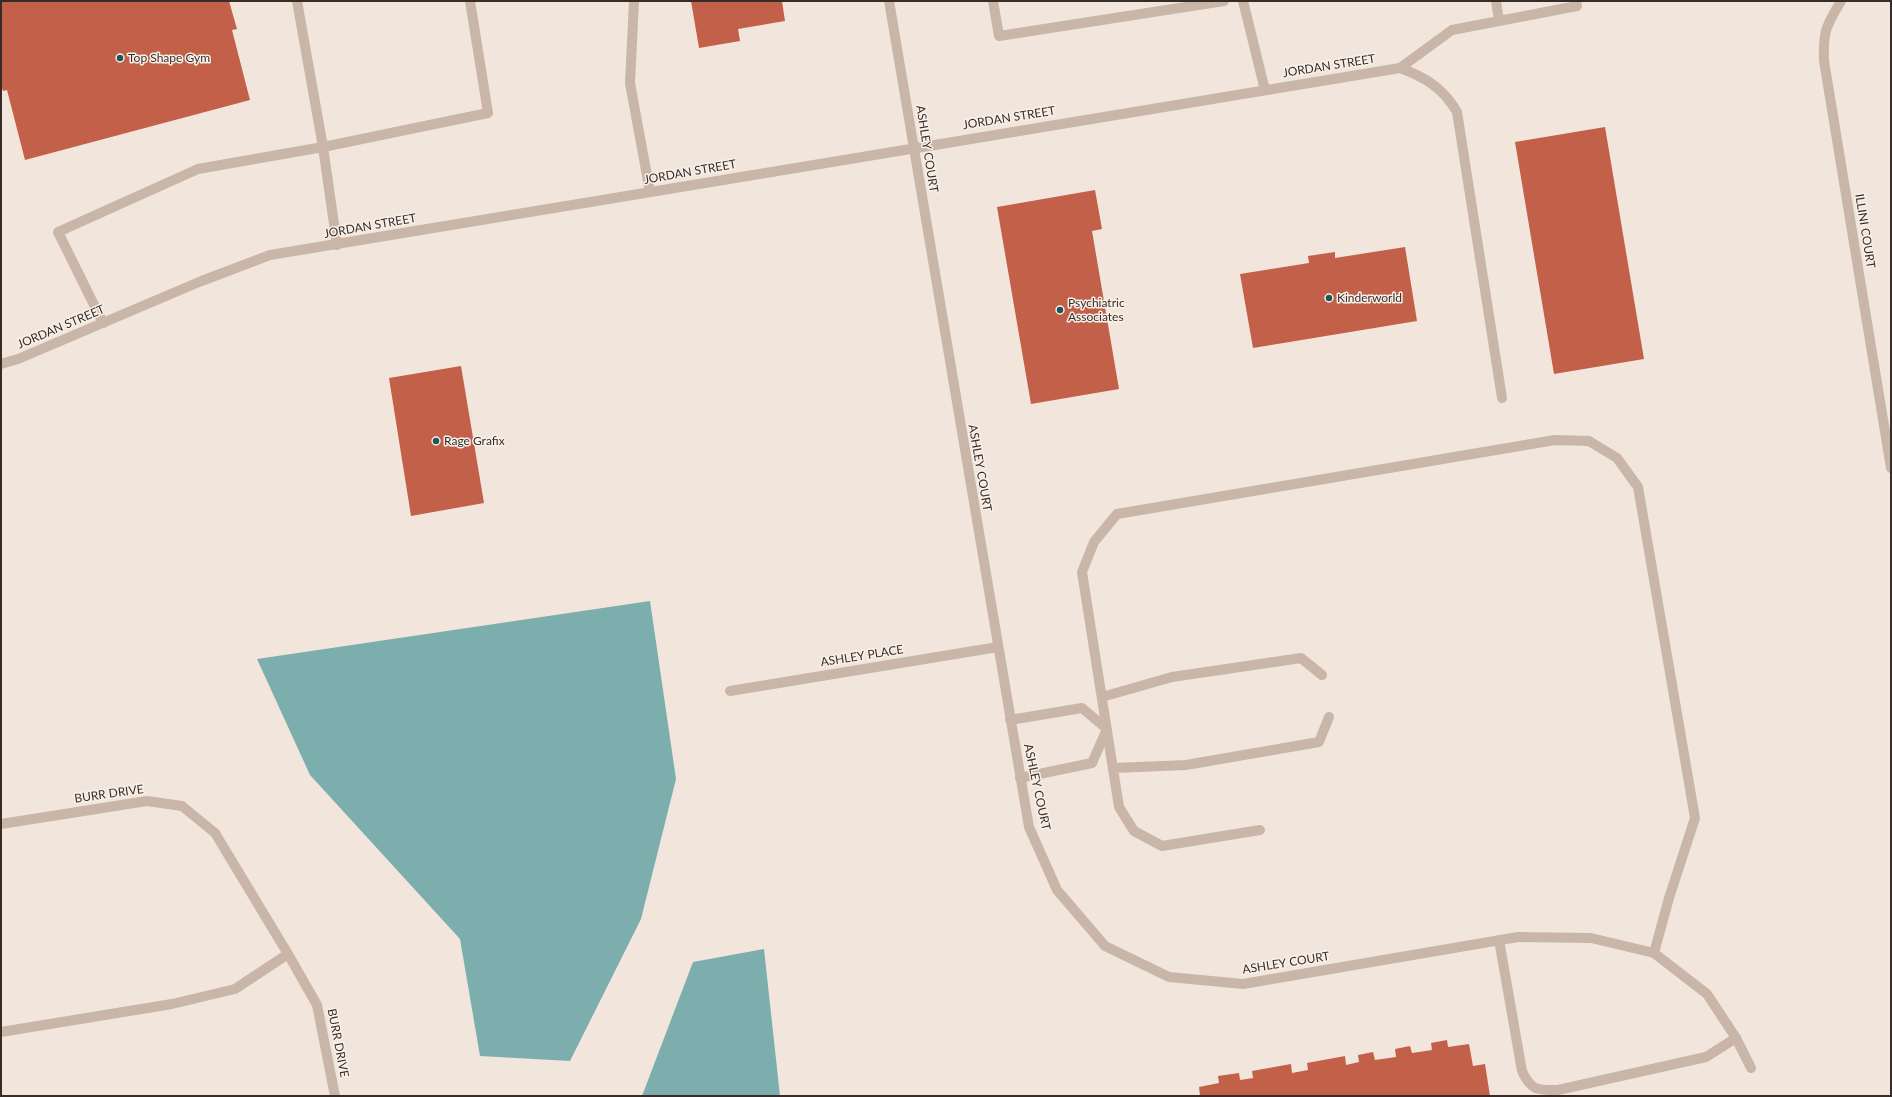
<!DOCTYPE html>
<html>
<head>
<meta charset="utf-8">
<style>
	body { margin:0 }
	#map { position:relative; width:1892px; height:1097px; overflow:hidden; background:#f2e6dc; font-family:Lato,sans-serif }
	canvas { display:block }
	.frame { position:absolute; inset:0; border:2px solid #372c28; pointer-events:none }
</style>
</head>
<body>
<div id="map">
<canvas width="1892" height="1097"></canvas>
<div class="frame"></div>
</div>
<script>
const context = document.querySelector('canvas').getContext('2d');
context.lineJoin = 'round';
function paint(path, color) {
  context.fillStyle = color;
  context.fill(path, 'evenodd');
}
function strokePath(path, color, width, dash) {
  context.strokeStyle = color;
  context.lineWidth = width;
  context.lineCap = dash ? 'butt' : 'round';
  context.setLineDash(dash || []);
  context.stroke(path);
}
function drawText(font, color, halo, rows, align = 'center') {
  context.font = font + ' Lato,sans-serif';
  context.lineWidth = 3;
  context.setLineDash([]);
  context.textBaseline = 'middle';
  context.strokeStyle = halo;
  context.fillStyle = color;
  for (const [text, x, y, turn = 0] of rows) {
    context.save();
    context.translate(x, y);
    context.rotate((+turn || 0) * Math.PI / 180);
    context.textAlign = isNaN(turn) ? turn : align;
    if (halo) context.strokeText(text, 0, 0);
    context.fillText(text, 0, 0);
    context.restore();
  }
}
paint(new Path2D(`
	M650 601 676 779 641 919 570 1061 480 1056 460 939 310 775 257 659Z
	M764 949 780 1096H642L693 962Z`), '#7caeae');
paint(new Path2D(`
	M1 1H229L237 29 232 30 250 100 25 160 7 90 3 91 1 85Z
	M691 1H782L785 21 738 29 740 41 699 48Z
	M1605 127 1644 359 1554 374 1515 142Z
	M1095 190 1102 229 1092 231 1119 389 1031 404 997 207Z
	M1405 247 1417 321 1253 348 1240 274 1309 263 1308 256 1335 252V258Z
	M461 366 484 503 411 516 389 378Z
	M1447 1040 1448 1047 1469 1044 1473 1066 1485 1064 1490 1096H1200L1199 1087 1219 1083 1218 1076 1239 1073 1240 1080 1253 1078 1252 1071 1291 1064 1292 1073 1308 1070 1307 1063 1345 1056 1346 1065 1359 1062 1358 1055 1373 1052 1375 1060 1396 1057 1395 1049 1410 1046 1412 1053 1432 1050 1431 1043Z`), '#c36049');
strokePath(new Path2D(`
	M297 1 323 147 488 113 470 1
	M634 1 630 83 650 192
	M993 1 999 36 1224 1
	M1243 1 1265 90
	M1496 1 1499 20
	M1400 68C1425 77 1443 88 1457 112L1502 398
	M1400 68 1452 30 1577 6 1576 1
	M103 323 58 232 198 169 323 147 337 245
	M1102 697 1172 677 1301 658 1322 675
	M1010 720 1082 708 1107 729 1092 763 1020 778
	M1113 768 1186 765 1319 742 1329 717
	M1260 830 1162 846 1134 831 1119 807 1082 572 1094 542 1117 514 1555 440 1589 441 1617 458 1638 487 1695 818 1669 898 1654 953
	M1499 940 1522 1071C1531 1091 1538 1090 1558 1090L1706 1057 1736 1038`), '#cab6a8', 10);
strokePath(new Path2D(`
	M889 1 1029 827 1057 890 1105 946 1169 977 1243 984 1518 937 1591 938 1654 953 1707 994 1736 1038 1751 1068
	M1841 1C1826 27 1823 30 1824 61L1891 468
	M1 364 18 359 199 282 270 255 1400 68
	M730 691 998 647
	M1 824 147 801 182 806 215 833 288 954 317 1005 335 1096
	M1 1032 172 1004 235 989 288 954`), '#cab6a8', 10);
for (const [x, y, r, color] of [
	[120,58,4,"#1f5757"],
	[1329,298,4,"#1f5757"],
	[1060,310,4,"#1f5757"],
	[436,441,4,"#1f5757"]
]) {
  const dot = new Path2D();
  dot.arc(x, y, r, 0, 2 * Math.PI);
  context.fillStyle = color;
  context.fill(dot);
  strokePath(dot, '#f9f1e9', 1.5);
}
drawText('12px', '#372c28', '#f9f1e9', [
	["Top Shape Gym",128,58],
	["Kinderworld",1337,298],
	["Psychiatric",1068,303],
	["Associates",1068,317],
	["Rage Grafix",444,441]
], 'left');
drawText('12px', '#372c28', '#f9f1e9', [
	["JORDAN STREET",1329,66,-9],
	["JORDAN STREET",1009,118,-9],
	["ASHLEY COURT",927,149,81],
	["JORDAN STREET",690,172,-10],
	["JORDAN STREET",370,226,-10],
	["ILLINI COURT",1865,231,81],
	["JORDAN STREET",61,327,-23],
	["ASHLEY COURT",980,468,80],
	["ASHLEY PLACE",862,656,-9],
	["ASHLEY COURT",1037,787,78],
	["BURR DRIVE",109,794,-8],
	["ASHLEY COURT",1286,963,-9],
	["BURR DRIVE",338,1043,79]
]);
</script>
</body>
</html>
